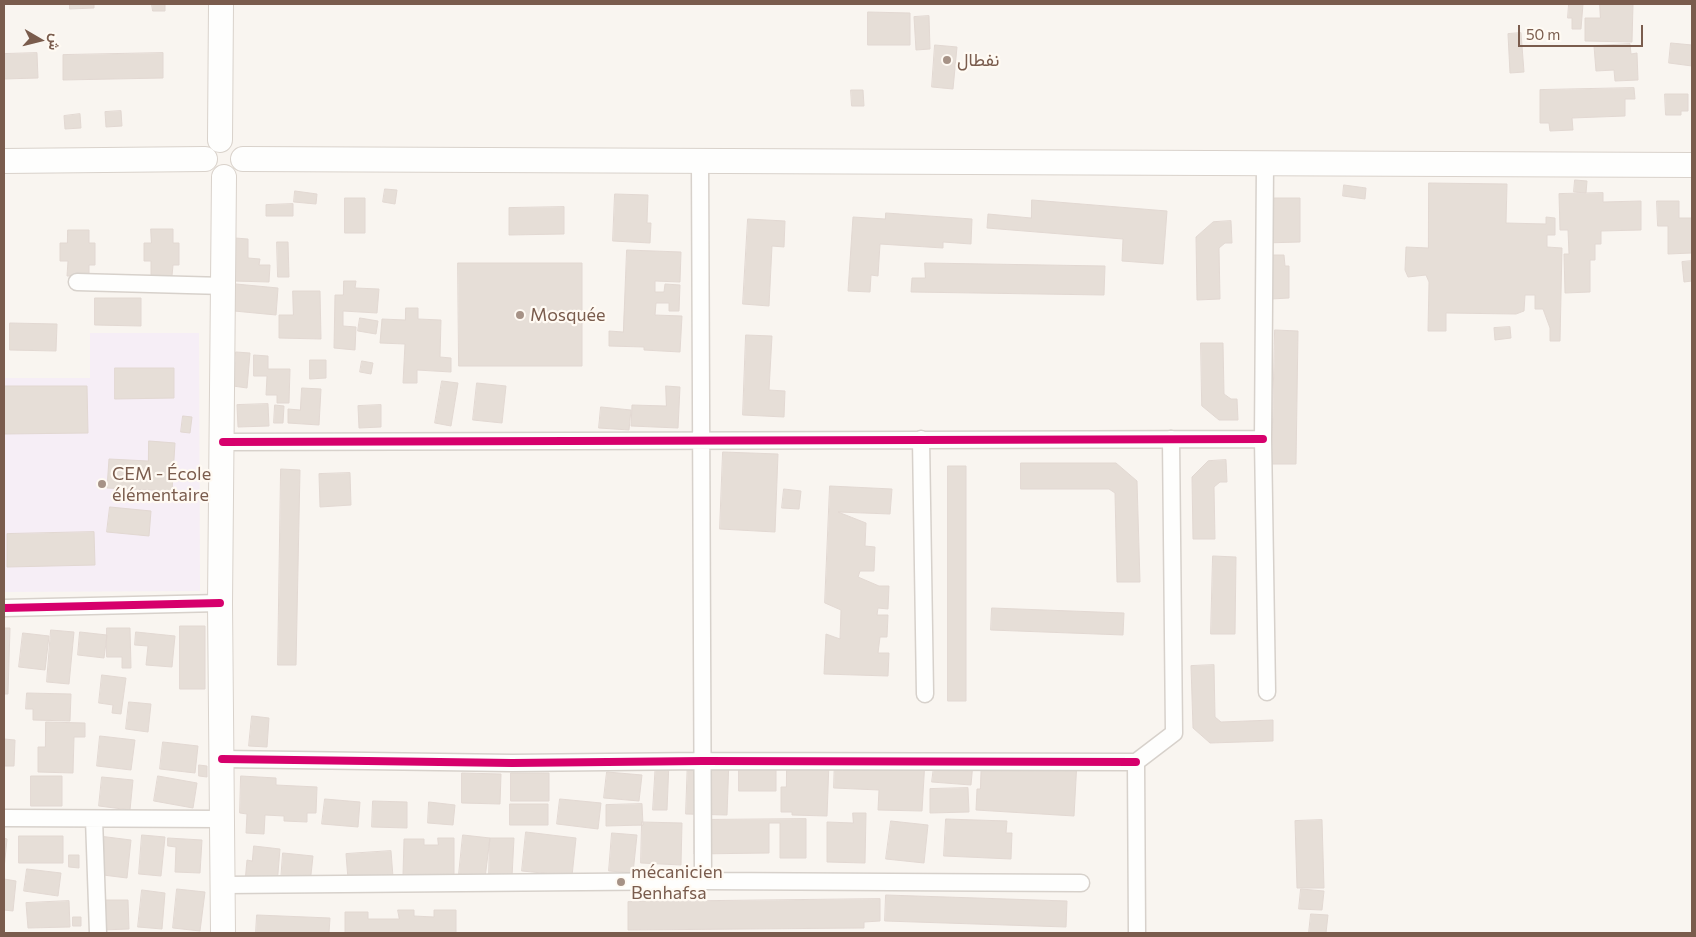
<!DOCTYPE html>
<html>
<head>
<meta charset="utf-8">
<style>
	body { margin:0 }
	#map { position:relative; width:1696px; height:937px; overflow:hidden; background:#f9f5f0; font-family:Commissioner,Vazirmatn,sans-serif }
	canvas { display:block }
	.frame { position:absolute; inset:0; border:5px solid #7a5c4d; pointer-events:none }
	.north { position:absolute; left:15px; top:15px; width:50px; height:50px; -webkit-text-stroke:4px #fffaf3; paint-order:stroke; rotate:98deg; font-size:14px; font-weight:700; line-height:20px; text-align:center; color:#7a5c4d }
	.north::after { content:''; display:block; margin:auto; width:18px; height:22px; background:#7a5c4d; clip-path:polygon(50% 0,100% 100%,50% 72%,0 100%) }
	.scale { position:absolute; left:1518px; top:25px; width:125px; height:22px; box-sizing:border-box; border:2px solid #7a5c4d; border-top:0; padding-left:6px; font-size:15px; line-height:18px; white-space:nowrap; color:#7a5c4d; -webkit-text-stroke:4px #fffaf3; paint-order:stroke }
</style>
</head>
<body>
<div id="map">
<canvas width="1696" height="937"></canvas>
<div class="frame"></div>
<div class="north">ش</div>
<div class="scale">50 m</div>
</div>
<script>
const context = document.querySelector('canvas').getContext('2d');
context.lineJoin = 'round';
function paint(path, color) {
  context.fillStyle = color;
  context.fill(path, 'evenodd');
}
function strokePath(path, color, width, dash) {
  context.strokeStyle = color;
  context.lineWidth = width;
  context.lineCap = dash ? 'butt' : 'round';
  context.setLineDash(dash || []);
  context.stroke(path);
}
function drawText(font, color, halo, rows, align = 'center') {
  context.font = font + ' Commissioner,Vazirmatn,sans-serif';
  context.lineWidth = 4.5;
  context.setLineDash([]);
  context.textBaseline = 'middle';
  context.strokeStyle = halo;
  context.fillStyle = color;
  for (const [text, x, y, turn = 0] of rows) {
    context.save();
    context.translate(x, y);
    context.rotate((+turn || 0) * Math.PI / 180);
    context.textAlign = isNaN(turn) ? turn : align;
    if (halo) context.strokeText(text, 0, 0);
    context.fillText(text, 0, 0);
    context.restore();
  }
}
paint(new Path2D(`
	M90 333H199L200 591 4 592V378H90Z`), '#f6eef6');
const building = new Path2D(`
	M70 4H94V8L70 9Z
	M152 4H165V11H153Z
	M1569 4H1583L1581 29H1572V18H1568Z
	M1600 4H1633L1632 42 1585 41V18H1600Z
	M868 12 910 13V45H868Z
	M929 16 930 49 916 50 914 17Z
	M1521 33 1524 72 1510 73 1508 34Z
	M1671 43 1692 45V66L1669 63Z
	M1630 44 1631 54 1637 53 1638 80 1615 81 1614 70 1596 71 1594 46Z
	M935 45 957 47 953 89 932 87Z
	M37 53 38 78 4 79V54Z
	M163 53V78L63 80V55Z
	M1634 88 1635 99H1625V116L1572 118 1573 130 1550 131 1549 123H1540V90Z
	M851 90H863L864 106H852Z
	M1665 94H1688V111H1681V115H1666Z
	M121 111 122 126 106 127 105 112Z
	M80 114 81 128 65 129 64 116Z
	M1575 180 1587 181 1586 193 1574 192Z
	M1429 183 1507 184 1506 223 1546 224V217L1555 218V235H1547V247L1562 248 1560 341H1550V328L1543 309H1535V295H1525L1524 311 1516 314 1446 313V331H1428L1429 282 1426 275 1408 277 1405 270 1406 247 1428 248Z
	M1344 185 1366 188 1365 199 1343 196Z
	M385 189 397 190 395 204 383 202Z
	M295 191 317 194 316 204 294 202Z
	M1603 193V202L1641 201V230L1601 231V244H1595V260H1590V292L1565 293 1564 254H1569L1568 230H1560L1559 194Z
	M615 194 648 195 647 223H651L650 243 613 241Z
	M345 198H365V233H345Z
	M1264 198H1300V242L1264 243Z
	M1032 200 1167 211 1163 264 1122 261 1123 239 987 228 988 214 1031 218Z
	M1657 201H1679V218H1692V253L1668 254V226H1658Z
	M293 204V216H266V205Z
	M564 207V234L509 235V208Z
	M886 213 972 219 971 244 943 242V248L880 244 878 276 871 275 870 292 848 291 853 217 885 219Z
	M748 219 785 221 784 247 772 246 769 306 743 304Z
	M1231 221 1232 243H1225L1219 248 1220 299 1197 300 1196 237 1213 222Z
	M151 229H173V243H179V265H173L172 276H151V261H144V243H151Z
	M68 230H89V243H95V265H89V276H67L68 261H60V243H67Z
	M235 238 248 239V258L260 259 259 265H270L269 282 233 281Z
	M277 242H288L289 277H278Z
	M627 250 681 252 680 282 655 281V292H664L665 284 680 285 679 311H669V303H656L655 315 682 316 680 352 644 350V347L609 346V331L623 332Z
	M1270 255H1284L1285 266H1289V298L1271 299Z
	M1692 261V281L1684 282 1682 262Z
	M458 263H582V366H459Z
	M925 263 1105 266 1104 295 911 292 912 278H925Z
	M344 281H356L355 288 379 289 377 313 343 311V326L356 327 355 350 334 348 335 295H343Z
	M236 284 278 288 276 315 234 311Z
	M293 291H320L321 339 279 338V315H293Z
	M95 298H141V326L95 325Z
	M406 308H418V319L441 320 440 357 451 358V372L417 370V383H403L405 344 380 343 382 319 405 320Z
	M360 318 378 321 376 334 358 331Z
	M10 323 57 324 56 351 10 350Z
	M1510 327 1511 338 1495 340 1494 328Z
	M1275 330 1298 331 1296 464H1272Z
	M746 335 772 336 769 390 785 391 784 417 743 415Z
	M1201 343H1223L1224 394 1231 399H1237L1238 420H1219L1202 406Z
	M236 352 250 353 247 388 233 386Z
	M254 355 268 356V369H290L289 403H277V395H266L267 376H254Z
	M310 360H326V378L310 379Z
	M362 361 373 363 371 374 360 372Z
	M115 368H174V398L115 399Z
	M442 381 458 383 451 426 435 423Z
	M477 383 506 386 502 423 473 420Z
	M4 386H87L88 433 4 434Z
	M666 386 680 387 678 428 631 426 632 405 666 406Z
	M302 388 321 389 319 425 288 423V409L300 410Z
	M268 404 269 426 238 427 237 405Z
	M275 405 284 406 283 423H274Z
	M381 405V427L359 428 358 406Z
	M601 407 631 410 629 430 599 428Z
	M183 416 192 417 190 433 181 432Z
	M149 441 175 443 172 491 107 488 109 459 148 461Z
	M723 452 778 454 775 532 720 529Z
	M1226 460 1227 482H1220L1214 487 1215 539H1193L1192 477 1208 461Z
	M1021 463H1116L1137 481 1140 582H1117L1115 493 1109 489H1021Z
	M948 466H966V701H948Z
	M281 469 300 470 296 665H278Z
	M350 473 351 505 320 507 319 474Z
	M830 486 892 489 890 514 838 512 866 523 865 546 875 547 874 571H860L858 577 879 586H889L888 609 878 608 877 615H888L887 637H880L878 653H889L888 676 824 674 826 634 840 639 841 610 825 603Z
	M784 489 801 491 799 509 782 508Z
	M110 507 151 511 149 536 107 532Z
	M94 532 95 565 7 567V534Z
	M1213 556 1236 557 1235 634H1211Z
	M992 608 1124 613 1123 635 991 630Z
	M180 626H205V689H180Z
	M4 628H10L8 694H4Z
	M107 628H130L131 668H122V657H107Z
	M51 630 74 632 69 684 47 682Z
	M80 632 107 635 104 658 78 655Z
	M136 632 175 636 172 667 146 665 148 646 135 645Z
	M23 633 49 636 45 670 19 667Z
	M1214 665 1215 717 1221 722 1273 720V741L1210 743 1193 728 1191 666Z
	M102 675 126 678 121 714 112 713 113 705 99 703Z
	M27 693 71 694 70 721 33 720V709H26Z
	M129 702 151 704 148 732 126 729Z
	M252 716 269 718 267 747 249 746Z
	M46 722 85 723V737H74L73 773 38 772V747H45Z
	M100 736 135 740 131 770 97 766Z
	M4 739 15 740 14 766H4Z
	M163 742 198 746 195 773 160 769Z
	M688 757 729 759 727 815 686 814Z
	M835 757 925 760 922 811 878 810 879 790 834 788Z
	M982 757 1077 761 1074 816 976 810 977 789H980Z
	M739 759H776V791H739Z
	M935 759 973 763 971 785 932 782Z
	M656 761 669 762 667 810H653Z
	M787 761 829 762 827 816 792 815V812H781V787H786Z
	M199 765 207 766V777L199 776Z
	M607 772 642 775 639 801 604 798Z
	M462 773 501 774 500 804 462 803Z
	M511 773H549V801H511Z
	M31 776H62V806H31Z
	M158 776 197 783 193 808 154 801Z
	M241 776 276 778V785L317 787 316 813H307V822L284 821V816L265 815 264 834 246 833 247 814 240 813Z
	M102 777 133 780 130 810 99 806Z
	M968 788 969 812 930 813V789Z
	M325 799 360 802 358 827 322 824Z
	M560 799 601 803 598 829 557 824Z
	M373 801 407 802V828L372 827Z
	M429 802 455 805 453 825 428 823Z
	M510 804H548V825H510Z
	M642 804 643 825 606 826V805Z
	M853 813H866L865 863 827 862V822L853 823Z
	M806 819V858H780V823H769V853L694 854V820Z
	M946 819 1007 821 1006 833H1012L1011 859 944 856Z
	M1322 820 1324 888H1297L1295 821Z
	M891 821 928 825 924 863 886 859Z
	M642 822 682 823 681 865 641 863Z
	M526 832 576 838 572 876 522 871Z
	M612 833 637 835 633 873 609 871Z
	M142 835 165 837 161 876 139 874Z
	M463 835 490 838 485 878 459 874Z
	M19 836H63V863H19Z
	M99 836 131 840 127 878 95 874Z
	M4 838 7 839 4 869Z
	M168 838 202 840 200 873 175 872 176 847 168 846Z
	M438 838H454V876L403 875 404 839H424V845H438Z
	M490 838H514L512 877H489Z
	M254 846 280 849 277 885 245 882 247 860 252 861Z
	M391 851 393 877 348 879 346 854Z
	M283 853 313 856 310 884 281 881Z
	M69 855H79V868L69 867Z
	M27 869 61 873 58 896 24 891Z
	M4 879 16 881 13 911 4 910Z
	M177 889 205 892 200 931 173 928Z
	M1301 889 1324 891 1322 910 1299 909Z
	M142 890 165 893 162 929 138 927Z
	M886 895 1067 901 1066 927 885 921Z
	M880 899V921L864 922V928L628 930V902Z
	M101 900H128L129 929 102 930Z
	M69 901 70 927 28 928 26 903Z
	M398 910H414V916L434 917V910H456V933H345V912H368V919H399Z
	M1311 914 1328 915 1326 933H1309Z
	M257 915 330 918 329 933H256Z
	M73 917H81V926H73Z`);
paint(building, '#e6ded7');
strokePath(building, '#e2d8d2', 1);
const street = new Path2D(`
	M700 161 703 881
	M1265 164 1263 439 1267 692
	M77 282 224 286
	M921 439 925 694
	M223 442 1263 439
	M4 608 220 603
	M222 759 512 763 703 761 1136 762
	M4 818 222 819
	M94 819 98 933
	M223 885 703 881 1081 883
	M1137 933 1136 762 1174 733 1171 439`);
const secondary = new Path2D(`
	M220 140 221 4
	M243 159 1692 165
	M4 161 205 159
	M223 933 220 603 224 177`);
strokePath(street, '#d7d1cb', 19);
strokePath(secondary, '#d9d2cb', 26);
strokePath(street, '#fefefd', 16);
strokePath(secondary, '#fefefd', 24);
strokePath(new Path2D(`
	M223 442 1263 439
	M4 608 220 603
	M222 759 512 763 703 761 1136 762`), '#d6006c', 8);
for (const [x, y, r, color] of [
	[947,60,5,"#a69286"],
	[520,315,5,"#a69286"],
	[102,484,5,"#a69286"],
	[621,882,5,"#a69286"]
]) {
  const dot = new Path2D();
  dot.arc(x, y, r, 0, 2 * Math.PI);
  context.fillStyle = color;
  context.fill(dot);
  strokePath(dot, '#fffaf3', 2);
}
drawText('18px', '#7a5c4d', '#fffaf3', [
	["نفطال",957,60],
	["Mosquée",530,315],
	["CEM - École",112,474],
	["élémentaire",112,495],
	["mécanicien",631,872],
	["Benhafsa",631,893]
], 'left');
</script>
</body>
</html>
